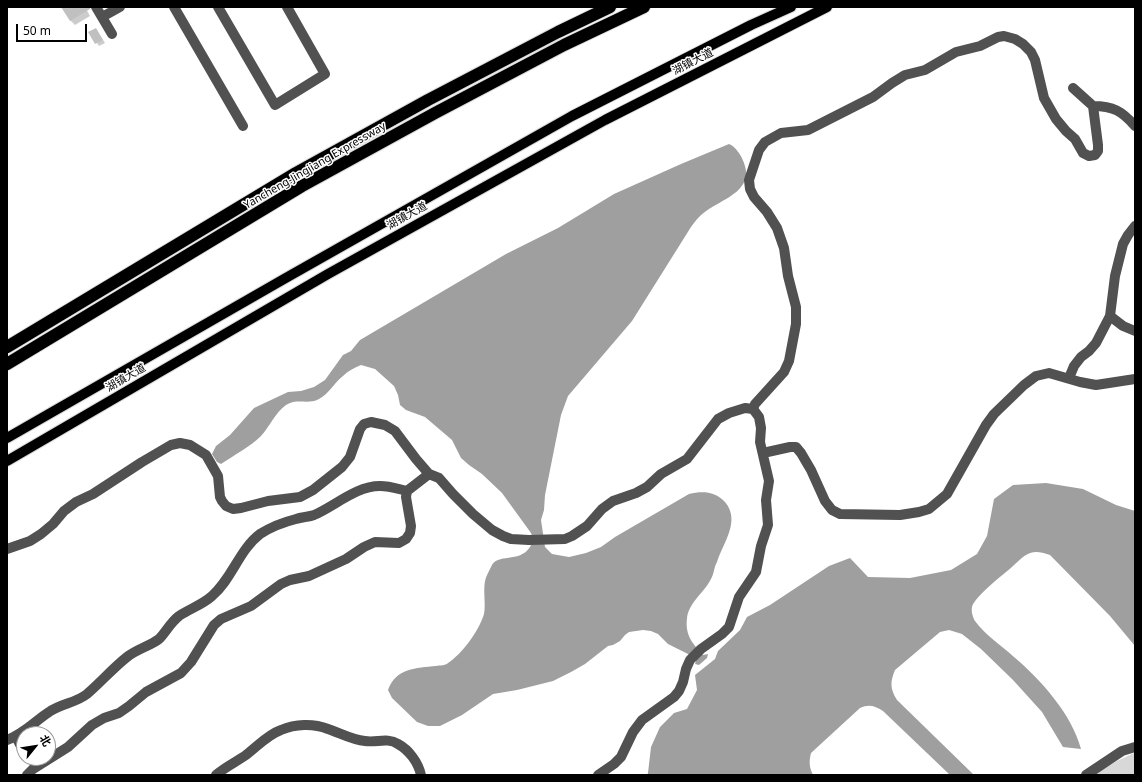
<!DOCTYPE html>
<html>
<head>
<meta charset="utf-8">
<style>
	body { margin:0 }
	#map { position:relative; width:1142px; height:782px; overflow:hidden; background:#fff; font-family:"Noto Sans","Noto Sans SC",sans-serif }
	canvas { display:block }
	.frame { position:absolute; inset:0; border:8px solid #000; pointer-events:none }
	.north { position:absolute; left:16px; top:726px; width:40px; height:40px; box-sizing:border-box; background:#fff; border:1px solid #999; border-radius:50%; rotate:60deg; font-size:11px; font-weight:700; line-height:16px; text-align:center; color:#000 }
	.north::after { content:''; display:block; margin:auto; width:14px; height:18px; background:#000; clip-path:polygon(50% 0,100% 100%,50% 72%,0 100%) }
	.scale { position:absolute; left:16px; top:24px; width:71px; height:18px; box-sizing:border-box; border:2px solid #000; border-top:0; padding-left:5px; font-size:12px; line-height:14px; white-space:nowrap; color:#000; -webkit-text-stroke:3px #fff; paint-order:stroke }
</style>
</head>
<body>
<div id="map">
<canvas width="1142" height="782"></canvas>
<div class="frame"></div>
<div class="north">北</div>
<div class="scale">50 m</div>
</div>
<script>
const context = document.querySelector('canvas').getContext('2d');
context.lineJoin = 'round';
function paint(path, color) {
  context.fillStyle = color;
  context.fill(path, 'evenodd');
}
function strokePath(path, color, width, dash) {
  context.strokeStyle = color;
  context.lineWidth = width;
  context.lineCap = dash ? 'butt' : 'round';
  context.setLineDash(dash || []);
  context.stroke(path);
}
function drawText(font, color, halo, rows, align = 'center') {
  context.font = font + ' "Noto Sans","Noto Sans SC",sans-serif';
  context.lineWidth = 3;
  context.setLineDash([]);
  context.textBaseline = 'middle';
  context.strokeStyle = halo;
  context.fillStyle = color;
  for (const [text, x, y, turn = 0] of rows) {
    context.save();
    context.translate(x, y);
    context.rotate((+turn || 0) * Math.PI / 180);
    context.textAlign = isNaN(turn) ? turn : align;
    if (halo) context.strokeText(text, 0, 0);
    context.fillText(text, 0, 0);
    context.restore();
  }
}
paint(new Path2D(`
	M1134 753H1135V775H1093L1117 761Z`), '#d8d8d8');
paint(new Path2D(`
	M729 144C736 147 741 155 744 163 754 189 726 198 709 209 701 214 696 220 691 227L632 321 568 396 561 415 545 495 544 510 541 520 545 547 552 554 569 557 586 553 601 547 615 537 689 494C702 491 715 491 725 502 741 521 723 543 717 562 714 567 714 574 711 579 704 593 689 602 687 618 685 635 692 643 703 655L708 654 707 658 699 665 695 664 696 661 688 654 668 644 658 634 651 631 643 630 629 632 625 635 620 641 613 645 608 646 585 664 571 672 553 681 517 690 493 694 462 715 440 726H428L417 722 392 698 388 690C396 668 416 668 436 666 440 665 445 666 448 663 462 654 479 631 484 614 486 604 483 592 485 581 486 576 489 571 491 567 497 552 519 564 530 547 533 543 533 538 531 533L502 493 482 474 469 465 461 458 452 440 425 417 406 410 400 405 398 395 394 386 375 369 361 365C354 368 348 371 343 376 334 383 329 394 319 399 308 405 297 398 286 405 275 413 270 426 261 436 250 447 234 455 221 464L217 462 212 454 216 446 230 435 254 408 288 392 301 391 314 387 325 380 343 355 351 351 360 340 506 254 558 228 614 194 681 164Z
	M1046 483 1083 489 1116 505 1135 511V646L1110 616 1050 555C1031 548 1026 554 1013 566 1004 574 974 597 972 607 971 611 973 618 975 621 984 634 1002 646 1014 657 1040 679 1072 714 1081 749L1063 747 1042 712 1013 680 981 649 962 634 949 630 940 632 895 670C890 682 890 689 897 700L974 775H950L883 711C875 706 869 704 860 708L811 753C809 761 809 767 813 775H647L648 773 651 747 660 727 674 713 687 709 697 690 695 675 715 659 718 651 740 630 747 617 770 605 829 566 850 558 868 577 910 578 951 570 977 554 987 536 994 499 1013 485Z`), '#9f9f9f');
paint(new Path2D(`
	M63 7H85L90 16 75 25 70 20Z
	M96 29 105 43 99 46 90 32Z`), '#0003');
paint(new Path2D(`
	M61 7H90V9L70 21Z
	M96 28 103 40 95 44 88 32Z`), '#c0c0c0');
const major = new Path2D(`
	M7 438 284 279 572 116 751 25 791 7
	M7 461 328 274 605 120 827 7`);
const highway = new Path2D(`
	M7 347 296 173 428 100 558 32 610 7
	M7 364 302 186 435 113 564 45 644 7`);
strokePath(major, '#dbdbdb', 12);
strokePath(highway, '#dbdbdb', 14);
strokePath(new Path2D(`
	M96 7 112 34
	M174 7 243 126
	M218 7 275 105 325 74 287 7
	M102 17 120 7
	M1073 88 1093 106C1113 106 1122 111 1135 126
	M1110 316 1123 326 1135 331
	M1069 378 1074 366 1081 357 1089 351 1096 343 1110 316 1115 276 1123 244 1128 235 1135 226
	M753 409 755 404 784 372 789 361 796 324V307L788 276 784 248 777 228 767 212 754 197 750 189 749 180 759 150 765 142 781 133 808 130 873 97 892 83 905 75 925 70 956 52 980 46 998 37 1004 36 1015 39 1023 44 1031 52 1035 60 1044 98 1056 119 1066 131 1075 139 1083 153 1089 156 1095 155 1098 151V145L1093 106
	M763 453 790 447H796L801 453 811 470 825 501 832 510 840 514 900 515 919 512 929 509 947 494 986 425 994 414 1024 385 1036 376 1049 373 1080 382 1096 385 1135 379
	M7 549 30 541 41 534 53 524 64 511 76 502 93 494 142 462 171 445 180 443 190 445 206 455 218 476 220 497 222 501 226 506 233 509 241 508 268 501 300 497 313 490 342 467 350 457 360 429 364 424 371 422 385 425 395 431 416 459 429 474 439 478 453 494 473 514 492 530 503 536 511 539 529 540 565 539 572 536 587 526 602 509 613 501 636 493 647 487 661 474 687 459 718 419 729 413 745 408 753 409 759 417 761 428 760 442 769 481 766 500 768 525 761 546 756 572 739 597 729 627 722 634 701 649 690 660 686 669 683 682 679 691 674 697 642 720 633 732 621 757 614 764 598 775
	M16 737 24 752
	M7 740C24 734 35 721 49 712 62 703 76 703 87 694 101 682 113 668 127 657 137 649 150 646 159 639 166 632 170 623 179 616 189 609 202 605 212 596 232 579 239 550 260 534 271 527 284 522 296 519 302 517 309 517 314 515 335 506 356 486 380 486 390 486 398 489 407 491L429 474
	M27 775 33 769 68 747 92 725 104 718 119 713 129 706 146 692 181 673 191 662 214 625 221 619 251 606 281 584 290 580 309 576 346 559 364 547 375 542 399 543 406 539 410 533 411 526 406 497 407 491
	M216 775C225 767 236 762 246 755 258 746 267 735 281 730 295 724 313 723 328 729 340 733 352 740 365 741 377 743 387 737 398 744 409 750 418 762 421 775
	M1086 775 1122 751 1135 747`), '#515151', 10);
strokePath(major, '#000', 10);
strokePath(highway, '#000', 12);
drawText('11px', '#000', '#fff', [
	["湖镇大道",693,62,-27],
	["Yancheng-Jingjiang Expressway",315,166,-30],
	["湖镇大道",407,216,-29],
	["湖镇大道",126,378,-30]
]);
</script>
</body>
</html>
